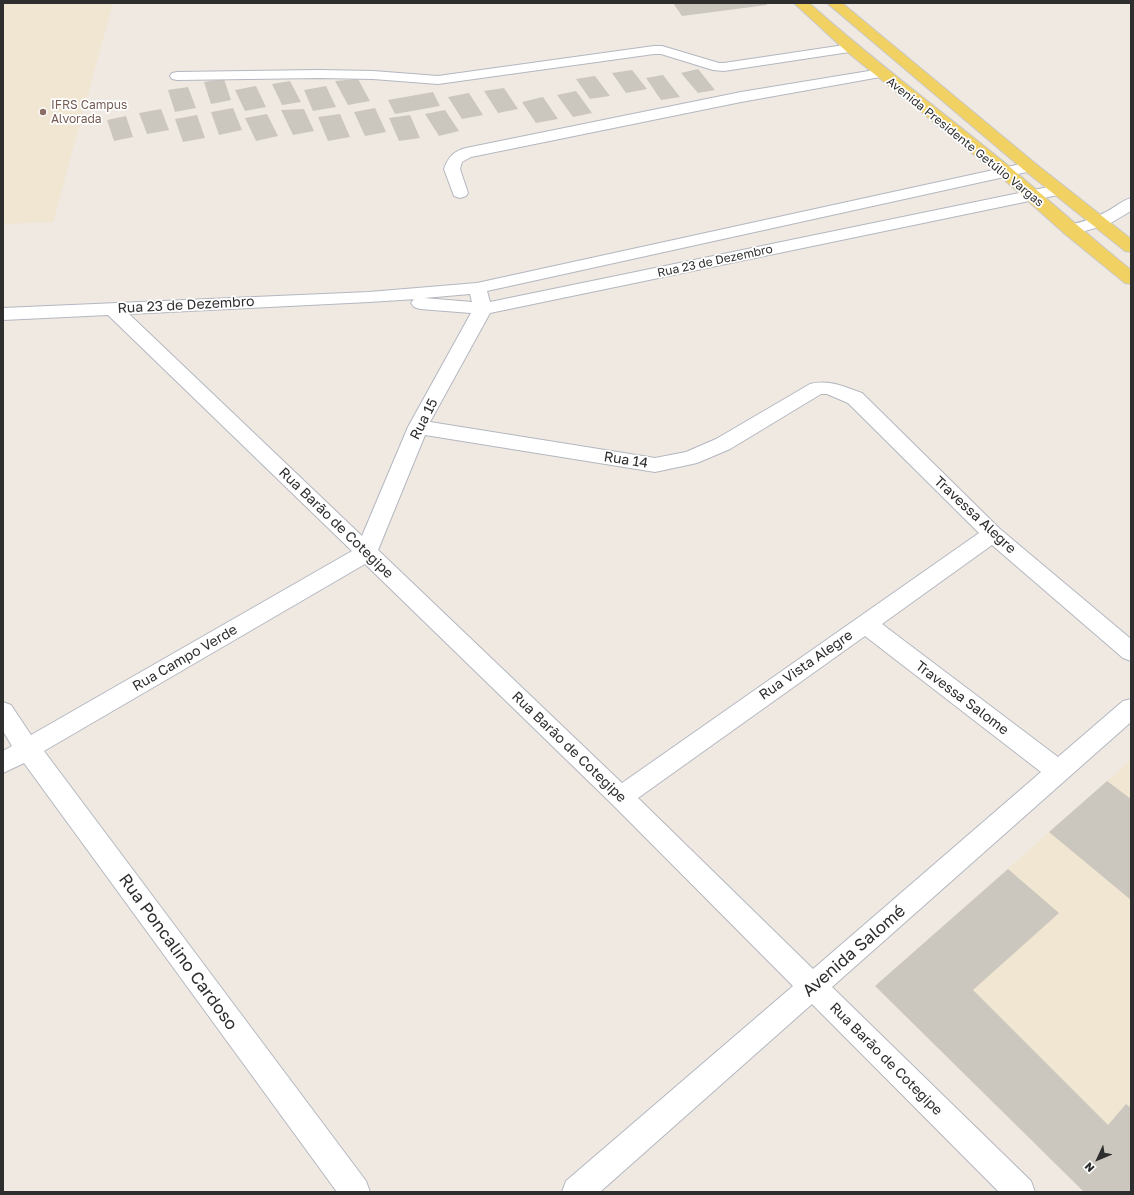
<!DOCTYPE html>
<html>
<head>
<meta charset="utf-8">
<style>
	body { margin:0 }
	#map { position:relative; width:1134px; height:1195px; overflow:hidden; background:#efe9e1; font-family:"Golos Text",sans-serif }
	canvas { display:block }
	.frame { position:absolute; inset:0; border:4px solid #2e2e2e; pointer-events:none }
	.north { position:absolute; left:1078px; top:1139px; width:40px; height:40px; -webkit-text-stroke:3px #fff; paint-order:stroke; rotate:226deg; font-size:11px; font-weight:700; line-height:16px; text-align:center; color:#2e2e2e }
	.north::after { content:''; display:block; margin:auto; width:14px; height:18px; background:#2e2e2e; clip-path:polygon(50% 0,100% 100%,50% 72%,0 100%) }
</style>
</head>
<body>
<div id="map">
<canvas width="1134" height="1195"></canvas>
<div class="frame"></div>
<div class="north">N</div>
</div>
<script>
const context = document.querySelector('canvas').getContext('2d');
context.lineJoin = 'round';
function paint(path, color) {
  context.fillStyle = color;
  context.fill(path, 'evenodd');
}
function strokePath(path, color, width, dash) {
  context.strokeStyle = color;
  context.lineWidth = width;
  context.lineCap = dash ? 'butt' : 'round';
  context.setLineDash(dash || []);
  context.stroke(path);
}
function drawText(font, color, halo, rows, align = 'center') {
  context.font = font + ' "Golos Text",sans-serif';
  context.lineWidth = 3.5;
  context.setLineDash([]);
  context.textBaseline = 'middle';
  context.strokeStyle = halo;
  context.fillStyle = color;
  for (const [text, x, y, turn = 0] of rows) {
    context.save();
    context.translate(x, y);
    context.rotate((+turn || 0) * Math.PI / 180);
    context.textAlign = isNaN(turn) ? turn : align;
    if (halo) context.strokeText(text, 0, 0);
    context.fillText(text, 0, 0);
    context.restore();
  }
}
paint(new Path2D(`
	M3 3H113L53 222 3 224Z
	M1131 760V1192L875 986Z`), '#f0e6d1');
paint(new Path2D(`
	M673 3H766L767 5 682 16Z
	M698 69 715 90 698 93 681 73Z
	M632 70 647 89 626 93 612 73Z
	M663 75 680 97 661 100 646 78Z
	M595 76 610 96 590 99 576 79Z
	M224 79 231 100 211 104 204 82Z
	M358 79 370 101 348 105 335 81Z
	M290 81 301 102 282 105 272 84Z
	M256 86 266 107 245 111 235 90Z
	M326 86 336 107 313 111 304 90Z
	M188 87 196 108 175 112 168 90Z
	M504 88 518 109 498 113 484 91Z
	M576 91 592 113 573 117 557 95Z
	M433 92 440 106 395 114 388 100Z
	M469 93 483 115 462 119 448 97Z
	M543 97 558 119 536 123 522 102Z
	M233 108 242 130 219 135 211 112Z
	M375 108 386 132 365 136 354 112Z
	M161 109 169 130 147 134 139 113Z
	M304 109 314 131 293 135 281 110Z
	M445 110 459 131 439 136 425 114Z
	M267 114 278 136 256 141 245 118Z
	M340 114 350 137 328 141 318 117Z
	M197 115 205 138 183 142 175 119Z
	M410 115 420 138 399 141 389 118Z
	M126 116 133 137 114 141 107 120Z
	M1107 781 1131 799V900L1049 832Z
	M1008 869 1059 913 973 990 1108 1125 1126 1104 1131 1108V1192H1084L875 986Z`), '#cbc7bf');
const minor = new Path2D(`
	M851 44 856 45 858 48 856 51 724 71 713 70 661 54H654L438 84 373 79 319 78 177 80 172 79 170 76 172 73 177 72 319 70 373 71 438 76 654 46H662L719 63H724Z
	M881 69 886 70 888 73 886 76 741 102 471 157 462 162 460 169 468 193 466 196 460 198 454 196 444 169C448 157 454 151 466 148L741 92Z
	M1030 162 1036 164 1038 167 1036 170 487 291 490 302 1058 185 1064 187 1066 190 1064 193 1058 195 490 313 430 422 655 458 686 452 716 439 810 384C829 379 845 387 862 393L1000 529 1131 639V661L1123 658 992 545 882 624 1058 757 1123 701 1131 699V722L832 987 1031 1181 1035 1192H999L812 1004 600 1192H562L566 1181 793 986 612 804 365 564 44 751 366 1181 370 1192H337L24 763 3 773V751L12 746 3 731V702L11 705 31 735 352 551 108 315 3 320V308L369 292 477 283ZM470 294 472 302 424 298ZM414 299 411 303 414 307 420 309 471 313 408 427 362 536 129 314 369 302 416 299ZM821 394H827L848 403 979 533 622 783 378 550 425 435 655 472 697 463 730 449ZM865 636 1041 772 813 969 638 798Z
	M1131 198V211L1109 224 1071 235 1065 234 1063 230 1065 226C1078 223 1091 220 1104 213 1113 209 1121 201 1131 198Z`);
const major = new Path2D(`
	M794 3H809C874 61 944 113 1011 168 1051 202 1090 237 1131 270V284L1125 283 1065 234 999 175 846 51Z
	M827 3H842L1036 164 1131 239V252L1125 251 1024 170Z`);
strokePath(minor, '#b4b7c1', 2);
strokePath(major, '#c9c9c9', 2);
paint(minor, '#fff');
paint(major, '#f2d163');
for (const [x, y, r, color] of [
	[43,112,4,"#8d6e63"]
]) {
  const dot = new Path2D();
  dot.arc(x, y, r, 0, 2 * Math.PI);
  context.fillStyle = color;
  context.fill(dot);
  strokePath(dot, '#fff', 1.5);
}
drawText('12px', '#785e54', '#fff', [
	["IFRS Campus",51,105],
	["Alvorada",51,119]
], 'left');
drawText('12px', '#2e2e2e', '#fff', [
	["Avenida Presidente Getúlio Vargas",965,142,39],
	["Rua 23 de Dezembro",715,261,-12]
]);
drawText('14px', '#2e2e2e', '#fff', [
	["Rua 23 de Dezembro",186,305,-3],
	["Rua 15",424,419,-63],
	["Rua 14",626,460,9],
	["Travessa Alegre",975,515,43],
	["Rua Barão de Cotegipe",336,523,44],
	["Rua Campo Verde",185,658,-30],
	["Rua Vista Alegre",806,665,-35],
	["Travessa Salome",962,698,37],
	["Rua Barão de Cotegipe",569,747,44],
	["Rua Barão de Cotegipe",886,1059,45]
]);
drawText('17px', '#2e2e2e', '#fff', [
	["Avenida Salomé",854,951,-41],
	["Rua Poncalino Cardoso",178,952,54]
]);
</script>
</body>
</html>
